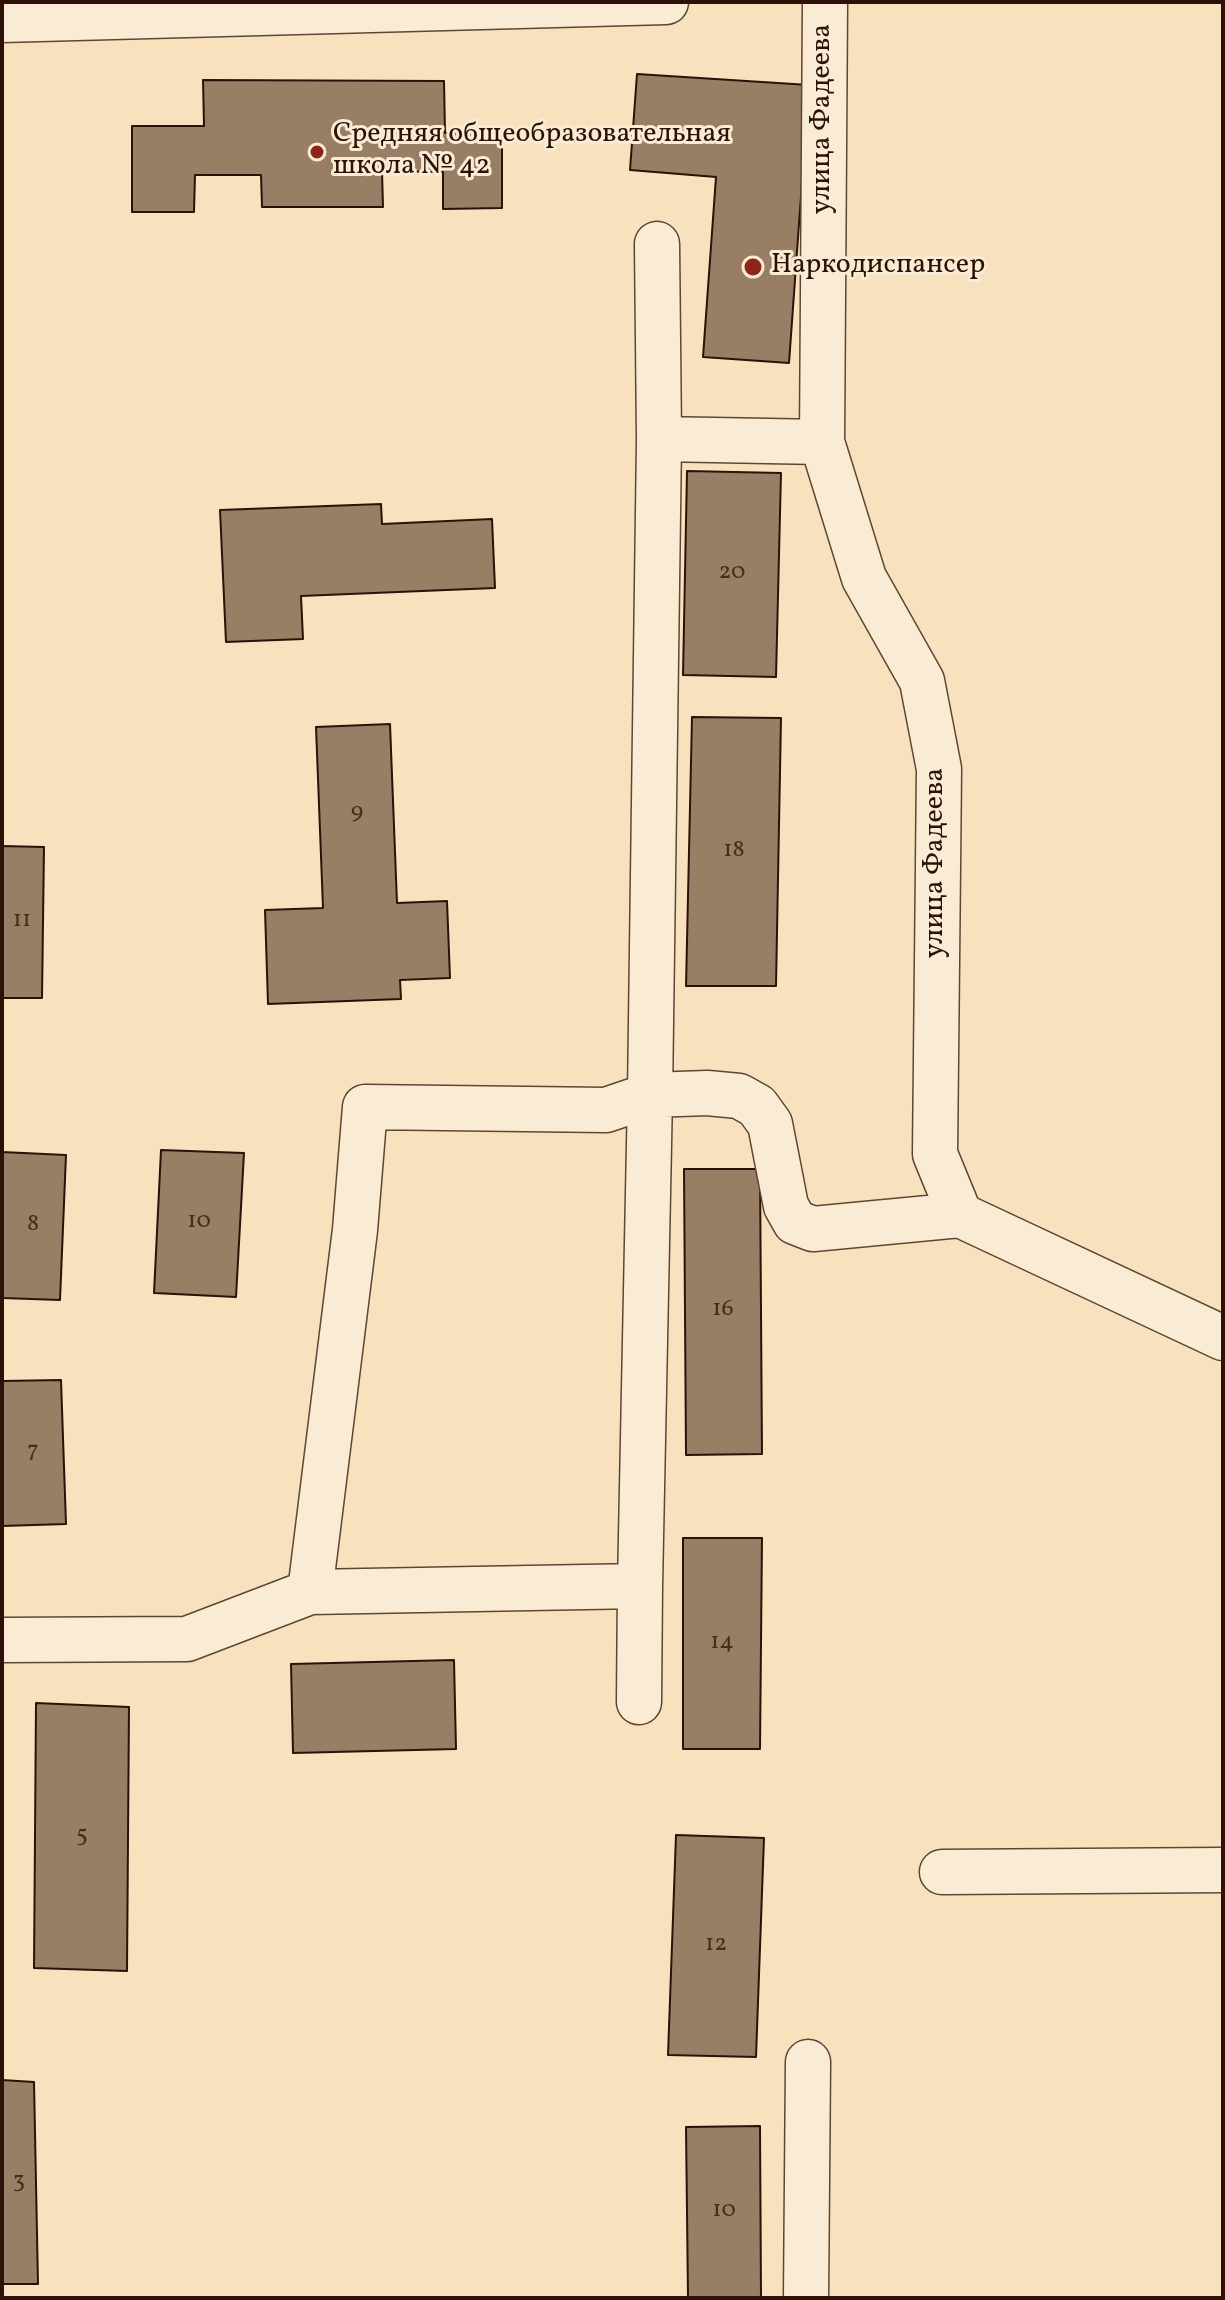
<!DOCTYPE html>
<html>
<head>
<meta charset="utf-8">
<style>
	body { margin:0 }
	#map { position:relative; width:1225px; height:2300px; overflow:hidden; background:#f8e2bd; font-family:Vollkorn,serif }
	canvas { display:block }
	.frame { position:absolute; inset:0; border:4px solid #2d1106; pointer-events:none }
</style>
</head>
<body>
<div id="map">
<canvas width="1225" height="2300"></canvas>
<div class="frame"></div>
</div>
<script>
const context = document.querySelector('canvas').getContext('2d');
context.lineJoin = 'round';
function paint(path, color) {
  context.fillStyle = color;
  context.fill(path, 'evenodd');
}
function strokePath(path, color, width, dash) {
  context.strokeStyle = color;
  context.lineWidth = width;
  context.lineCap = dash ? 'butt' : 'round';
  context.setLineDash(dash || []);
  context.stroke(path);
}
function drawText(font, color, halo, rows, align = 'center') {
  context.font = font + ' Vollkorn,serif';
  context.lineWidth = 6;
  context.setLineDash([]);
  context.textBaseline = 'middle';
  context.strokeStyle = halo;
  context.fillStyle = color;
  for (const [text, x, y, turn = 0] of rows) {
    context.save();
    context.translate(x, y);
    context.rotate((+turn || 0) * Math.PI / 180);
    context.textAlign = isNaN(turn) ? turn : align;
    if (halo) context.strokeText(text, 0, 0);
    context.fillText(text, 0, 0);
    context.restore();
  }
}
const building = new Path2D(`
	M637 74 809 85 789 363 703 357 716 177 630 170Z
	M203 80 444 81 445 133 502 131V208L443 209V172L382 171 383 207H262L261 175H195L194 212H132V126H204Z
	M687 471 781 473 776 677 683 675Z
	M381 504 382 524 492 519 495 588 301 596 303 639 226 642 220 510Z
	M692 717 781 718 776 986H686Z
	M390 724 397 903 447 901 450 978 400 980 401 999 268 1004 265 910 323 908 316 727Z
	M2 846 44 847 42 998H2Z
	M161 1150 244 1153 236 1297 154 1293Z
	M2 1152 66 1155 60 1300 2 1298Z
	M684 1169H760L762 1454 686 1455Z
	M61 1380 66 1524 2 1526V1381Z
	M683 1538H762L760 1749H683Z
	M454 1660 456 1749 293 1753 291 1664Z
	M36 1703 129 1707 127 1971 34 1968Z
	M676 1835 764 1838 756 2057 668 2055Z
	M2 2080 34 2082 38 2284H2Z
	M760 2126 761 2298H688L686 2127Z`);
paint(building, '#977e65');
strokePath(building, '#2d1106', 2);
const minor = new Path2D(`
	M825 2 822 442 864 578 922 681 939 769 935 1154 960 1215
	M2 20 666 2
	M657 244 659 439
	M822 442 659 439 650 1095 707 1093 739 1096 757 1106 770 1124 786 1206 795 1222 813 1229 960 1215 1223 1338
	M310 1592 640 1586 639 1702
	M2 1640 187 1639 310 1592 355 1230 365 1107 606 1110 650 1095 640 1586
	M942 1872 1223 1870
	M806 2298 808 2062`);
strokePath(minor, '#604534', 47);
strokePath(minor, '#faecd4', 44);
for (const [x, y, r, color] of [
	[317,152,8,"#8f2418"],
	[753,267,10,"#8f2418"]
]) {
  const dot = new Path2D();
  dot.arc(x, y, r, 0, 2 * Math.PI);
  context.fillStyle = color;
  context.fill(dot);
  strokePath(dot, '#faecd4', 3);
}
drawText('24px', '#482c1e', null, [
	["20",732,574],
	["9",357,814],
	["18",734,852],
	["11",22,922],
	["10",199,1223],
	["8",33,1226],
	["16",723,1311],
	["7",33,1453],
	["14",722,1644],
	["5",82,1837],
	["12",716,1946],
	["3",19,2183],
	["10",724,2212]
]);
drawText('28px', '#2d1106', '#faecd4', [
	["улица Фадеева",824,119,-90],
	["улица Фадеева",937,863,-90]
]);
drawText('28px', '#2d1106', '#faecd4', [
	["Средняя общеобразовательная",333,136],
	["школа № 42",333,168],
	["Наркодиспансер",771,267]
], 'left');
</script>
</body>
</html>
